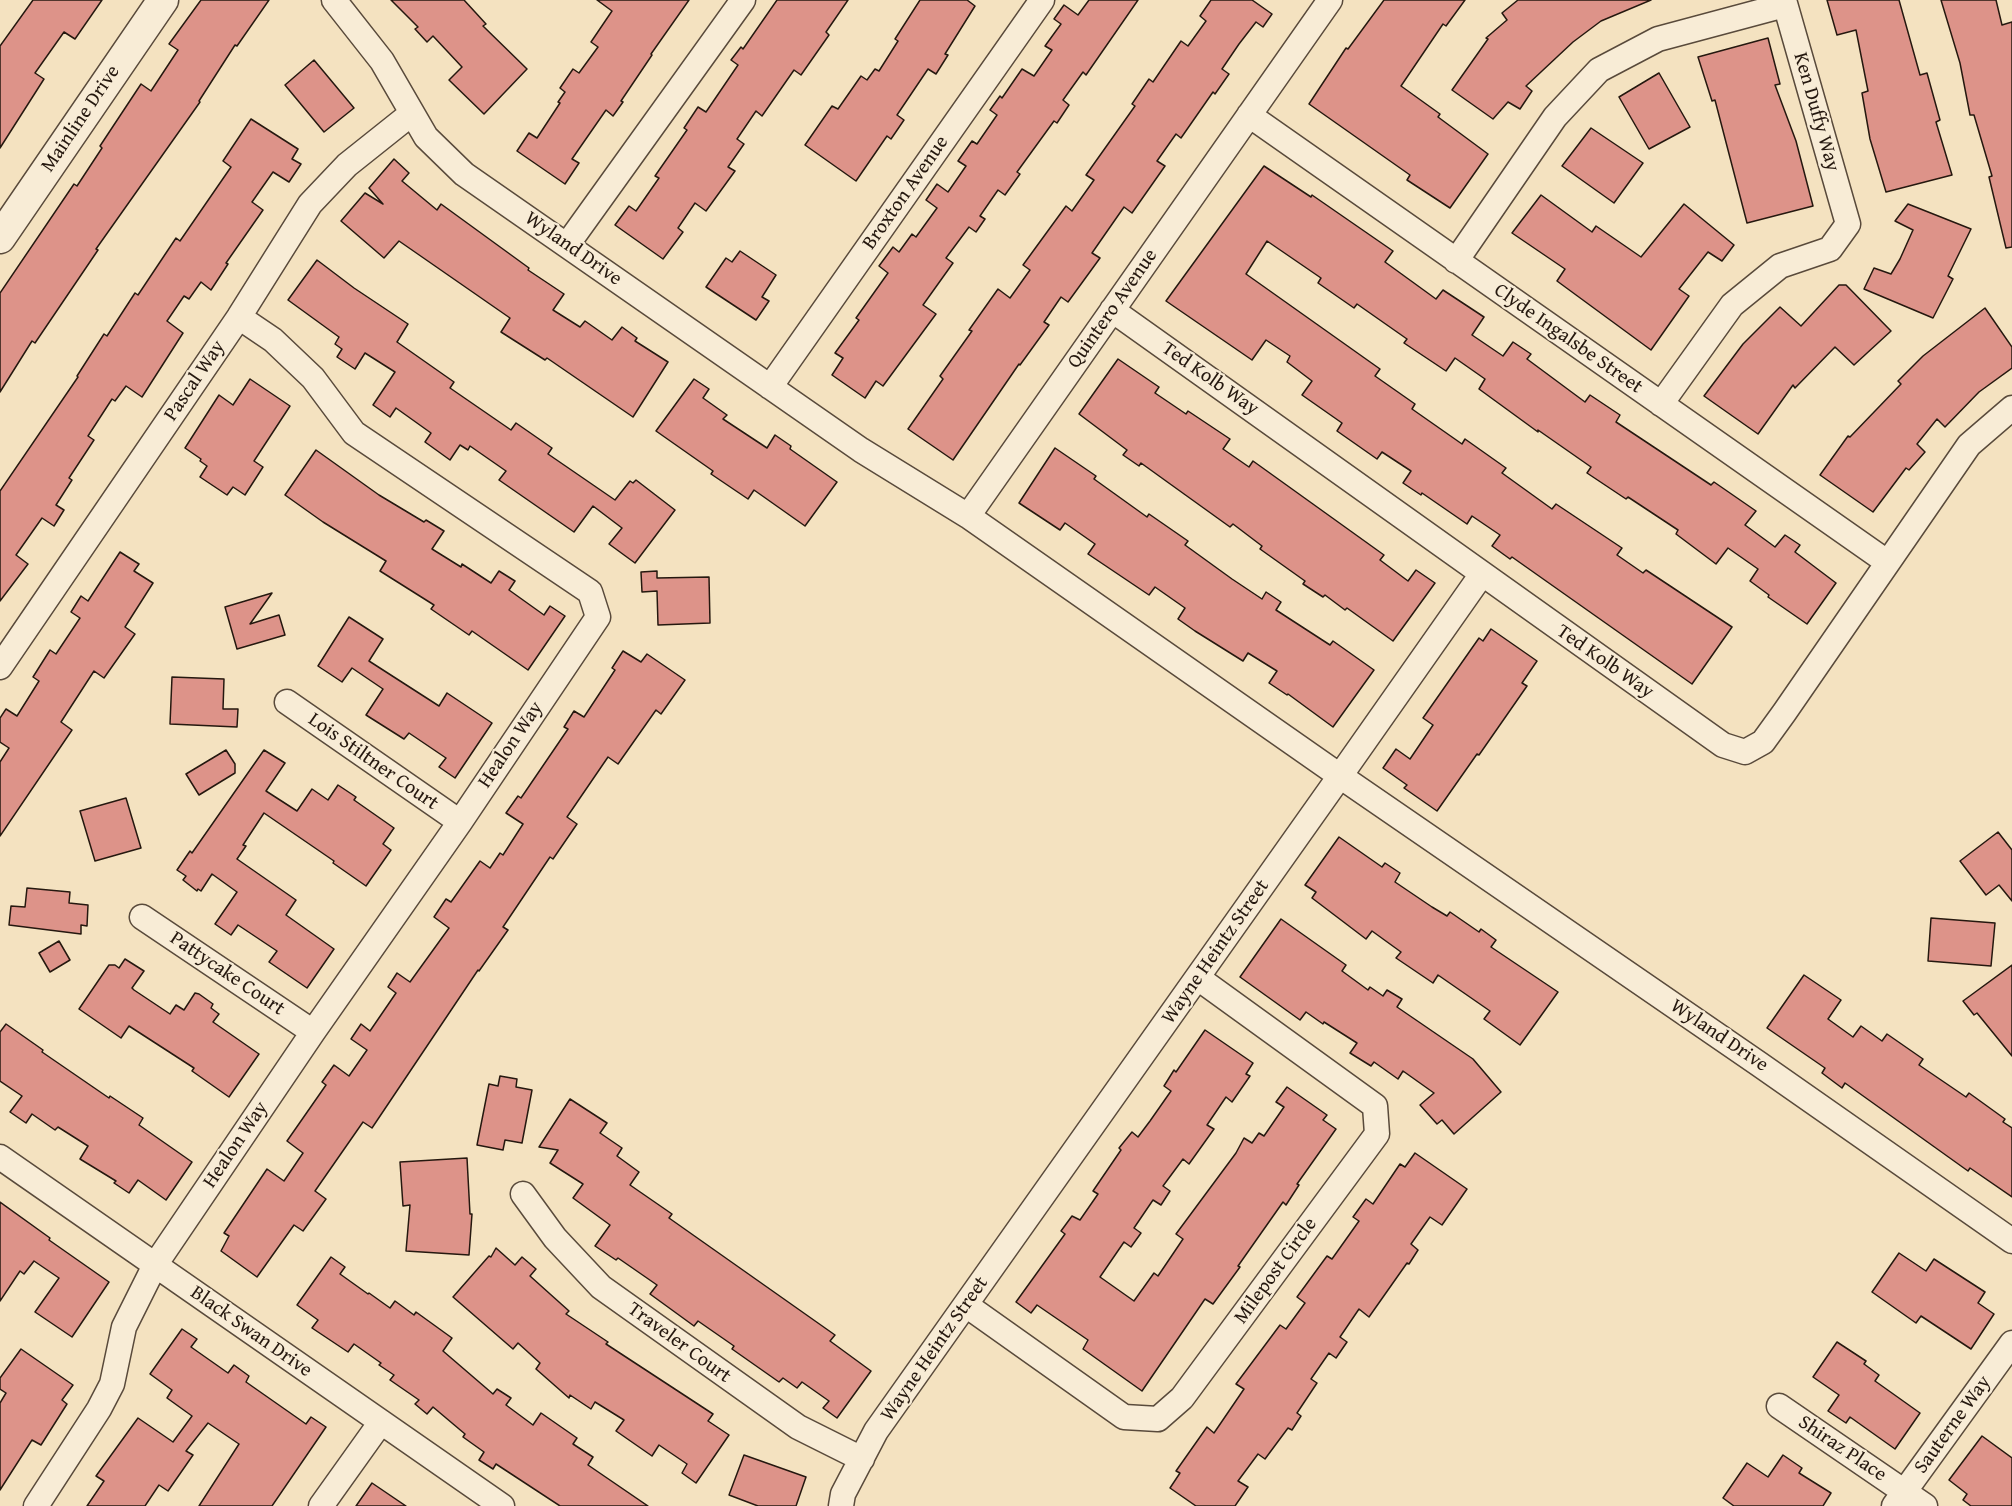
<!DOCTYPE html>
<html>
<head>
<meta charset="utf-8">
<style>
	body { margin:0 }
	canvas { display:block; background:#f4e2c0 }
</style>
</head>
<body>
<canvas width="2012" height="1506"></canvas>
<script>
const context = document.querySelector('canvas').getContext('2d');
context.lineJoin = 'round';
function paint(path, color) {
  context.fillStyle = color;
  context.fill(path, 'evenodd');
}
function strokePath(path, color, width, dash) {
  context.strokeStyle = color;
  context.lineWidth = width;
  context.lineCap = dash ? 'butt' : 'round';
  context.setLineDash(dash || []);
  context.stroke(path);
}
function drawText(font, color, halo, rows, align = 'center') {
  context.font = font + ' "Gentium Book Plus",serif';
  context.lineWidth = 4.5;
  context.setLineDash([]);
  context.textBaseline = 'middle';
  context.strokeStyle = halo;
  context.fillStyle = color;
  for (const [text, x, y, turn = 0] of rows) {
    context.save();
    context.translate(x, y);
    context.rotate((+turn || 0) * Math.PI / 180);
    context.textAlign = isNaN(turn) ? turn : align;
    if (halo) context.strokeText(text, 0, 0);
    context.fillText(text, 0, 0);
    context.restore();
  }
}
const building = new Path2D(`
	M33 0H102L75 39 64 32 35 73 44 79 0 148V46Z
	M201 0H269L237 46 235 45 199 101 200 102 96 249 98 250 35 343 32 341 0 392V293L74 184 77 186 102 148 100 146 141 84 151 91 178 50 169 44Z
	M391 0H464L486 24 483 26 527 69 484 114 449 80 462 67 433 36 427 42 415 29 418 27Z
	M597 0H689L651 54 652 55 621 101 623 102 613 116 606 110 572 159 579 163 565 184 517 151 529 133 537 138 560 103 558 102 565 92 560 88 573 69 579 73 598 47 591 42 612 11Z
	M777 0H848L826 32 829 35 801 75 794 70 762 116 756 111 737 139 744 144 728 167 735 171 706 211 695 203 678 228 683 232 663 259 615 225 629 206 636 211 659 178 655 176 687 130 684 128 698 107 706 112 738 65 731 60 741 47 743 49Z
	M920 0H967L975 6 945 54 948 55 936 74 928 69 897 115 904 120 891 139 887 136 856 181 805 145 832 106 838 109 861 76 867 80 875 69 879 71 898 41 895 39Z
	M1089 0H1138L1086 75 1083 72 1063 100 1069 105 1057 123 1054 121 1017 172 1020 174 1005 195 998 190 980 216 985 219 976 232 969 227 946 258 953 263 923 305 936 314 883 386 876 381 865 398 832 375 843 358 835 353 859 320 856 318 888 273 879 266 893 247 899 252 912 234 916 237 937 208 926 200 937 184 948 192 966 166 958 161 972 141 977 144 997 115 990 110 1000 96 1002 98 1022 69 1034 76 1052 50 1045 46 1061 24 1054 19 1064 5 1078 15Z
	M1211 0H1252L1272 14 1263 27 1256 22 1239 44 1222 69 1229 74 1215 94 1213 92 1181 138 1176 134 1157 161 1165 166 1132 213 1124 207 1092 253 1100 258 1068 302 1061 297 1044 322 1049 325 1020 365 1019 364 953 460 908 429 943 379 940 376 972 331 969 330 998 289 1010 298 1030 270 1023 265 1066 206 1072 211 1094 180 1086 175 1135 106 1132 104 1149 79 1153 82 1181 41 1188 46 1206 21 1200 16Z
	M1384 0H1465L1446 26 1443 24 1401 86 1440 114 1438 117 1488 154 1450 208 1407 180 1410 175 1309 104 1346 48 1348 49Z
	M1518 0H1651L1601 21 1573 42 1526 86 1532 91 1520 109 1508 102 1493 119 1452 90 1488 39 1486 38 1507 20 1502 13Z
	M1827 0H1899L1920 75 1927 73 1940 120 1936 122 1952 175 1886 192 1870 139 1862 93 1868 91 1856 30 1837 35Z
	M1941 0H1996L2002 25 2012 22V247L2006 248 1989 177 1992 176 1974 115H1970L1960 63Z
	M1768 38 1780 84 1775 85 1796 141 1813 206 1747 223 1715 100 1712 101 1698 57Z
	M314 60 354 108 324 132 285 85Z
	M1659 73 1690 127 1649 149 1619 97Z
	M251 119 298 149 292 159 301 164 289 182 273 172 252 202 263 210 226 263 228 264 211 290 201 282 189 299 184 296 167 321 183 333 142 397 126 386 115 401 112 399 88 436 94 440 69 478 72 480 56 505 64 510 54 526 42 518 16 555 28 564 0 601V491L78 377 77 376 104 334 107 336 135 293 138 295 176 238 180 241 231 167 223 161Z
	M1591 128 1643 163 1614 203 1562 166Z
	M394 159 409 173 402 181 437 210 441 204 529 268 528 270 564 294 553 310 580 327 585 321 612 340 622 327 637 338 635 341 668 362 633 417 547 358 545 360 501 332 510 318 399 241 384 258 341 221 365 193 383 204 369 188Z
	M1264 166 1311 197 1312 195 1393 251 1385 262 1436 299 1443 290 1484 317 1472 335 1503 356 1513 342 1531 354 1527 359 1585 402 1590 395 1620 415 1616 422 1711 485 1714 482 1756 511 1745 525 1775 547 1785 535 1800 545 1795 552 1836 583 1807 624 1768 597 1769 595 1750 581 1758 569 1728 548 1716 564 1676 534 1678 530 1628 497 1626 499 1587 473 1591 467 1538 430V432L1479 389 1485 379 1455 358 1446 371 1404 343 1407 339 1357 304 1354 308 1318 283 1321 278 1267 241 1246 274 1380 369 1375 376 1415 404 1412 409 1462 444 1465 439 1506 468 1502 473 1552 509 1556 504 1622 548 1617 555 1643 573 1646 570 1732 627 1692 684 1512 557 1510 559 1492 546 1500 535 1472 516 1467 524 1422 493 1421 495 1403 483 1411 471 1382 452 1377 459 1337 431 1342 423 1302 395 1312 381 1287 362 1290 356 1266 340 1252 360 1166 301Z
	M1541 195 1592 232 1596 226 1641 257 1684 204 1734 245 1722 261 1708 252 1679 289 1689 296 1651 350 1557 281 1565 269 1512 233Z
	M1908 204 1971 229 1948 276 1953 279 1933 318 1864 289 1874 268 1891 274 1900 259 1913 230 1895 221Z
	M740 251 776 275 762 297 769 301 756 320 706 287 726 258 732 262Z
	M317 260 354 288 408 324 397 342 454 382 450 388 511 430 516 423 552 448 548 454 615 500 630 481 633 483 636 480 675 510 635 563 609 544 622 528 593 506 574 532 499 480 506 471 470 446 468 450 460 445 450 460 425 442 431 433 396 408 390 417 373 405 395 372 365 353 355 369 337 357 342 349 335 344 339 337 288 300Z
	M1839 285H1846L1891 331 1854 365 1835 347 1795 388 1793 385 1758 434 1704 396 1743 344 1780 307 1801 326Z
	M1985 308 2012 347V368L1979 392 1945 427 1937 419 1917 444 1925 452 1909 470 1906 468 1873 512 1820 475 1848 436 1850 437 1901 384 1898 381 1923 356Z
	M1118 359 1159 387 1155 393 1186 414 1188 411 1230 439 1223 449 1249 467 1253 461 1384 555 1380 560 1408 581 1416 570 1435 583 1393 641 1347 608 1345 610 1325 595 1323 597 1303 584 1305 581 1260 549 1262 546 1233 524 1230 527 1166 481 1141 463 1139 466 1123 455 1127 450 1079 414Z
	M250 379 290 406 254 461 263 467 245 495 233 487 227 495 200 477 207 466 200 461 201 459 185 448 219 395 233 405Z
	M694 379 709 389 703 398 727 415 723 419 767 448 775 435 791 446 790 449 837 482 805 526 754 490 748 499 711 474 713 471 656 431Z
	M1055 448 1096 476 1094 479 1147 517 1149 514 1188 541 1185 545 1232 579 1262 599 1266 592 1281 602 1276 610 1330 645 1333 641 1374 670 1333 727 1288 694 1287 695 1269 683 1277 671 1248 653 1243 661 1195 631 1178 619 1185 608 1155 587 1149 595 1088 554 1095 544 1065 523 1060 530 1019 503Z
	M316 450 379 495 424 522 426 520 444 531 432 549 461 567 462 564 491 583 499 571 515 581 509 590 544 615 550 606 565 616 528 670 472 631 469 635 431 609 434 605 380 571 386 561 323 522 285 495Z
	M120 552 139 564 134 571 153 583 125 627 135 634 104 678 94 671 61 722 72 730 0 836V762L9 748 0 742V718L6 709 17 716 39 681 33 677 50 650 56 654 80 618 71 612 81 596 88 601Z
	M657 571V578L709 577 710 623 658 625 657 591 642 592 641 572Z
	M272 593 250 624 279 615 285 635 237 649 225 607Z
	M349 617 383 639 369 661 439 706 447 693 492 723 455 778 439 767 446 758 409 733 404 739 366 715 383 689 352 668 342 682 318 666Z
	M1491 629 1537 661 1522 683 1527 686 1479 755 1477 754 1437 811 1404 788 1407 785 1383 768 1396 749 1410 759 1433 725 1423 718 1479 638 1483 641Z
	M623 651 641 662 647 654 685 680 661 714 656 710 618 764 608 757 567 817 577 824 553 859 550 857 503 927 508 930 479 971 478 970 372 1128 363 1122 315 1191 326 1199 303 1231 294 1225 257 1277 221 1251 229 1236 224 1233 267 1169 284 1181 303 1153 287 1141 326 1085 322 1082 334 1065 349 1076 367 1050 351 1039 361 1024 370 1031 396 993 388 987 397 973 410 982 449 928 434 917 446 899 451 902 480 861 490 868 500 853 503 855 523 824 506 813 518 796 521 798 568 729 564 727 574 711 584 717 615 670 612 668Z
	M172 677 224 679 223 709H238L237 727 170 724Z
	M226 750 235 764V773L199 795 186 774Z
	M264 750 285 763 266 791 297 811 312 789 328 800 338 785 356 797 354 800 394 828 383 844 391 850 366 886 333 863 334 861 264 813 243 845 246 846 237 859 296 900 286 915 334 949 307 988 269 962 277 951 238 925 231 935 215 924 237 892 212 874 201 891 198 889 197 891 183 880 186 876 177 870 190 851 192 853Z
	M126 798 141 848 95 861 80 811Z
	M1998 832 2012 850V901L1999 885 1986 895 1960 861Z
	M1339 837 1382 867 1385 863 1400 873 1395 882 1432 907 1447 916 1450 912 1479 932 1481 929 1496 940 1491 947 1558 992 1520 1045 1484 1019 1490 1011 1438 975 1433 983 1396 958 1401 952 1372 931 1366 939 1312 898 1316 892 1305 885Z
	M27 888 70 892 69 903 88 905 87 926 81 925V934L9 925 11 906 25 907Z
	M1931 918 1995 923 1991 966 1928 961Z
	M1281 919 1346 965 1342 971 1368 990 1370 987 1383 996 1387 990 1402 999 1397 1007 1473 1059 1501 1092 1454 1134 1442 1120 1437 1124 1420 1105 1434 1093 1403 1071 1398 1079 1374 1062 1371 1066 1350 1053 1357 1043 1324 1022 1323 1024 1306 1012 1300 1020 1240 977Z
	M59 941 70 960 50 972 39 953Z
	M125 959 144 971 132 988 134 990 170 1014 176 1005 184 1010 195 993 199 994 213 1004 211 1008 219 1014 213 1022 259 1054 229 1097 192 1071 194 1068 129 1026 121 1038 79 1009 109 965H115L119 968Z
	M2012 965V1056L1977 1013 1974 1015 1963 1001Z
	M1804 975 1841 1000 1828 1019 1853 1037 1861 1026 1882 1041 1887 1034 1923 1059 1919 1065 1966 1097 1969 1093 2005 1119 2003 1122 2012 1128V1197L1970 1168 1968 1171 1845 1083 1842 1088 1822 1073 1825 1068 1767 1028Z
	M6 1024 43 1050 42 1052 109 1098 110 1096 143 1118 139 1125 192 1162 166 1200 138 1180 129 1193 114 1183 116 1181 80 1159 88 1146 58 1127 55 1130 32 1114 26 1123 10 1112 22 1096 0 1081V1032Z
	M1205 1030 1253 1063 1246 1074 1250 1076 1232 1102 1226 1097 1207 1125 1214 1129 1189 1164 1183 1159 1163 1186 1170 1191 1161 1205 1153 1200 1134 1228 1141 1233 1131 1247 1124 1242 1100 1277 1134 1301 1154 1273 1158 1276 1183 1239 1176 1234 1236 1153 1244 1138 1252 1143 1259 1133 1264 1136 1284 1107 1276 1102 1287 1087 1327 1115 1323 1120 1336 1129 1297 1184 1299 1185 1286 1205 1283 1202 1238 1266 1240 1267 1213 1304 1205 1299 1142 1391 1083 1349 1088 1340 1037 1305 1031 1313 1016 1302 1065 1234 1061 1231 1072 1216 1080 1220 1098 1194 1093 1191 1121 1150 1119 1148 1132 1132 1138 1137 1150 1121 1171 1091 1164 1086 1174 1070 1176 1072Z
	M500 1076 517 1079 516 1087 532 1090 522 1143 505 1140 503 1150 477 1145 489 1084 498 1086Z
	M570 1099 607 1123 600 1133 622 1148 617 1156 639 1172 630 1185 672 1214 669 1218 835 1335 830 1341 871 1371 837 1418 823 1408 829 1401 802 1382 797 1388 783 1378 779 1382 732 1349 734 1346 698 1321 694 1326 650 1294 657 1285 618 1258 616 1260 595 1246 610 1225 573 1198 583 1184 550 1163 558 1150 539 1147Z
	M1415 1153 1467 1189 1442 1225 1430 1217 1411 1244 1418 1250 1409 1264 1407 1263 1369 1317 1359 1309 1340 1337 1347 1342 1336 1358 1329 1353 1311 1379 1317 1383 1297 1413 1301 1416 1292 1430 1288 1428 1265 1459 1258 1454 1238 1481 1248 1487 1235 1506H1196L1170 1488 1180 1473 1176 1471 1207 1427 1214 1433 1244 1389 1236 1384 1280 1325 1286 1329 1305 1303 1297 1297 1327 1256 1332 1259 1359 1221 1353 1217 1366 1199 1373 1204 1400 1164 1405 1167Z
	M467 1158 470 1214H472L469 1255 406 1251 410 1205 403 1206 400 1162Z
	M0 1202 50 1238 49 1240 109 1282 72 1337 35 1312 59 1278 34 1261 24 1274 20 1271 0 1301Z
	M496 1248 515 1265 522 1257 536 1269 530 1276 569 1311 566 1314 608 1342 606 1344 713 1414 708 1421 729 1435 696 1483 682 1473 687 1464 659 1445 652 1456 616 1431 624 1420 595 1402 591 1409 570 1395 569 1398 536 1369 540 1363 518 1343 513 1349 453 1297 489 1256 491 1257Z
	M1899 1253 1926 1271 1934 1259 1985 1292 1978 1303 1994 1314 1971 1349 1921 1316 1916 1323 1872 1292Z
	M331 1257 345 1267 340 1274 368 1294 369 1293 390 1308 395 1301 414 1315 416 1312 452 1338 443 1351 493 1394 497 1389 511 1398 506 1405 533 1425 541 1413 577 1438 573 1444 593 1457 588 1465 648 1506H560L496 1464 493 1469 479 1460 484 1452 463 1437 465 1434 433 1407 427 1414 415 1404 419 1400 390 1380 394 1375 379 1365 381 1363 354 1344 348 1352 312 1328 318 1320 297 1305Z
	M182 1329 197 1339 191 1347 228 1373 234 1365 249 1376 246 1382 306 1424 311 1417 326 1427 272 1506H199L239 1444 208 1423 186 1451 193 1455 168 1491 159 1485 145 1506H87L104 1481 96 1476 138 1418 173 1442 192 1416 167 1398 172 1390 150 1374Z
	M1837 1342 1866 1361 1864 1364 1879 1375 1875 1381 1920 1413 1895 1449 1850 1417 1846 1423 1828 1411 1839 1395 1813 1377Z
	M21 1349 73 1385 62 1400 67 1404 41 1445 32 1440 0 1490V1403L6 1393 0 1389V1378Z
	M1982 1436 2012 1458V1506H1971L1963 1500 1967 1494 1949 1480Z
	M744 1455 806 1477 796 1506H758L729 1495Z
	M1783 1455 1802 1468 1799 1473 1831 1493 1823 1506H1734L1723 1498 1747 1463 1768 1477Z
	M372 1483 406 1506H356Z`);
paint(building, '#dd9389');
strokePath(building, '#25180f', 1.5);
const minor = new Path2D(`
	M334 0 382 61 426 137 464 174 861 450 968 516 1330 0
	M1249 115 1887 562
	M567 245 743 0
	M1456 261 1555 117 1599 70 1658 39 1785 5
	M1112 310 1723 745 1745 752 1763 742 1784 713 1969 445 2012 408
	M770 387 1042 0
	M1661 404 1732 305 1780 266 1830 249 1848 224 1784 0
	M1482 574 1340 776 1759 1064 2012 1241
	M0 667 239 317 310 204 347 165 411 114
	M287 702 460 822
	M142 917 313 1032
	M0 1157 502 1506
	M523 1194 555 1238 601 1287 798 1427 862 1459
	M966 1305 1124 1417 1158 1419 1182 1398 1377 1134 1375 1106 1198 978
	M1779 1406 1925 1506
	M36 1506 99 1409 112 1384 124 1327 155 1265 313 1032 460 822 598 617 590 592 354 433 313 378 273 340 239 317
	M321 1506 381 1422
	M841 1506 843 1494 876 1431 1340 776 968 516
	M1894 1506 2012 1343`);
const tertiary = new Path2D(`
	M0 238 163 0`);
strokePath(minor, '#594a3b', 27);
strokePath(tertiary, '#594a3b', 33);
strokePath(minor, '#f8ecd6', 24);
strokePath(tertiary, '#f8ecd6', 30);
drawText('20px', '#25180f', '#f8ecd6', [
	["Ken Duffy Way",1816,112,74],
	["Mainline Drive",81,119,-56],
	["Broxton Avenue",906,193,-55],
	["Wyland Drive",573,249,35],
	["Quintero Avenue",1113,309,-55],
	["Clyde Ingalsbe Street",1568,339,35],
	["Ted Kolb Way",1210,379,35],
	["Pascal Way",195,381,-56],
	["Ted Kolb Way",1605,662,35],
	["Healon Way",511,745,-56],
	["Lois Stiltner Court",373,762,35],
	["Wayne Heintz Street",1216,952,-55],
	["Pattycake Court",227,974,34],
	["Wyland Drive",1719,1036,34],
	["Healon Way",236,1145,-56],
	["Milepost Circle",1276,1271,-54],
	["Black Swan Drive",251,1332,35],
	["Traveler Court",679,1343,36],
	["Wayne Heintz Street",935,1349,-55],
	["Sauterne Way",1953,1425,-54],
	["Shiraz Place",1842,1449,34]
]);
</script>
</body>
</html>
